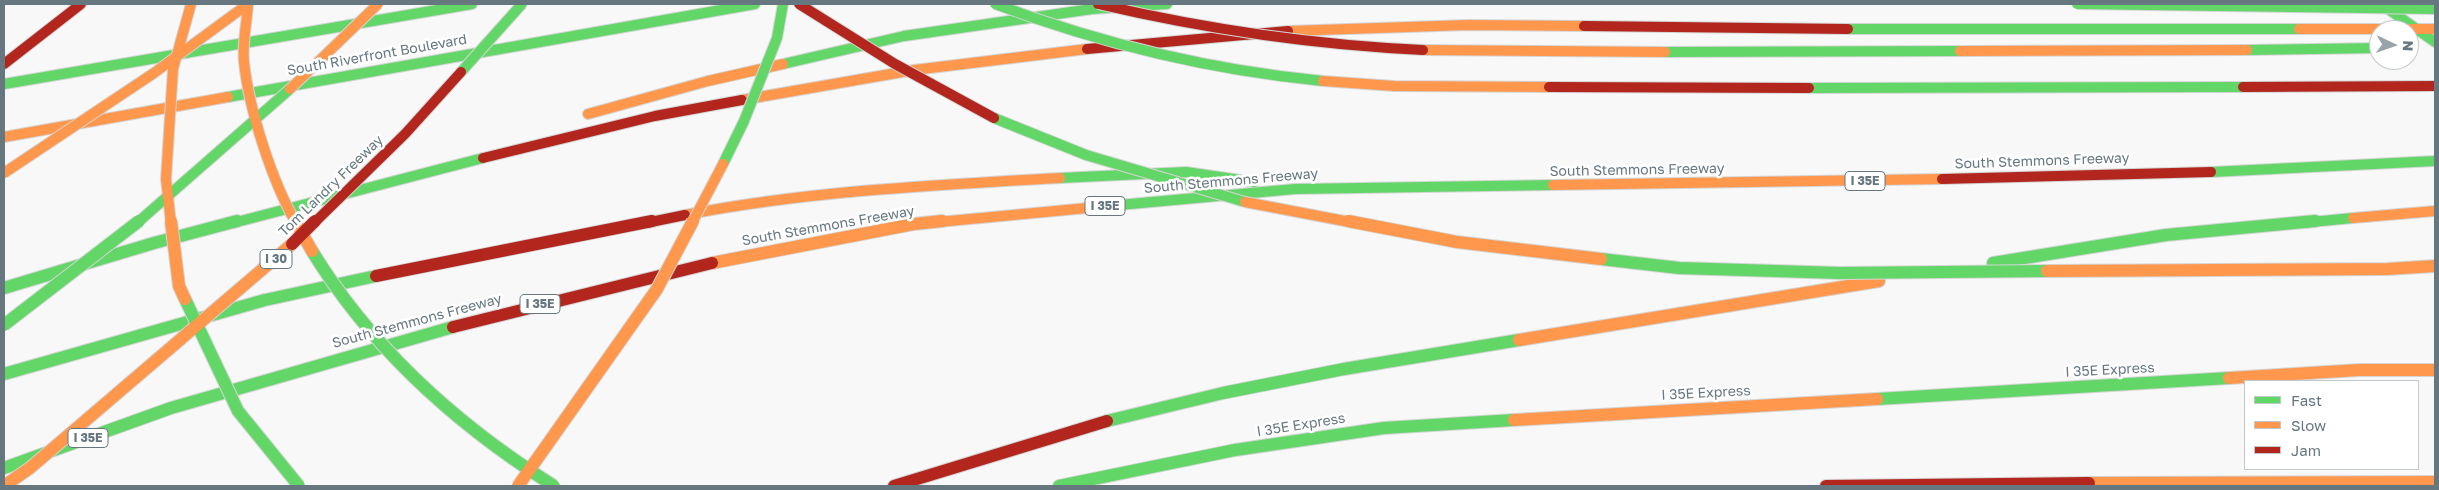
<!DOCTYPE html>
<html>
<head>
<meta charset="utf-8">
<style>
	body { margin:0 }
	#map { position:relative; width:2439px; height:490px; overflow:hidden; background:#f8f8f8; font-family:"Golos Text",sans-serif }
	canvas { display:block }
	.frame { position:absolute; inset:0; border:5px solid #667780; pointer-events:none }
	.legend { position:absolute; left:2244px; top:380px; width:175px; height:90px; box-sizing:border-box; background:#fff; border:1px solid #c2c9cc; margin:0; padding:6px 9px; list-style:none; font-size:15px; color:#667780 }
	.legend li { display:flex; align-items:center; gap:10px; height:25px }
	.legend b { width:25px; border:1px solid #c2c9cc }
	.north { position:absolute; left:2369px; top:20px; width:50px; height:50px; box-sizing:border-box; background:#fff; border:1px solid #c2c9cc; border-radius:50%; rotate:93deg; font-size:14px; font-weight:700; line-height:20px; text-align:center; color:#667780 }
	.north::after { content:''; display:block; margin:auto; width:18px; height:22px; background:#99a4aa; clip-path:polygon(50% 0,100% 100%,50% 72%,0 100%) }
</style>
</head>
<body>
<div id="map">
<canvas width="2439" height="490"></canvas>
<div class="frame"></div>
<ul class="legend">
<li><b style="height:6px;background:#63d668"></b>Fast</li>
<li><b style="height:6px;background:#ff974d"></b>Slow</li>
<li><b style="height:6px;background:#b3261e"></b>Jam</li>
</ul>
<div class="north">N</div>
</div>
<script>
const context = document.querySelector('canvas').getContext('2d');
context.lineJoin = 'round';
function strokePath(path, color, width, dash) {
  context.strokeStyle = color;
  context.lineWidth = width;
  context.lineCap = dash ? 'butt' : 'round';
  context.setLineDash(dash || []);
  context.stroke(path);
}
function drawText(font, color, halo, rows, align = 'center') {
  context.font = font + ' "Golos Text",sans-serif';
  context.lineWidth = 5;
  context.setLineDash([]);
  context.textBaseline = 'middle';
  context.strokeStyle = halo;
  context.fillStyle = color;
  for (const [text, x, y, turn = 0] of rows) {
    context.save();
    context.translate(x, y);
    context.rotate((+turn || 0) * Math.PI / 180);
    context.textAlign = isNaN(turn) ? turn : align;
    if (halo) context.strokeText(text, 0, 0);
    context.fillText(text, 0, 0);
    context.restore();
  }
}
const fastFar1 = new Path2D(`
	M2381 4 2435 42
	M1848 29H2299
	M783 64 904 36 1092 9 1167 4
	M4 84 472 4
	M228 97 755 4
	M2211 172 2435 161
	M1060 178 1186 172 1254 182
	M1119 205 1295 189 1553 185
	M233 223 483 158
	M2301 223 2353 218`);
const fast = new Path2D(`
	M1993 263 2166 235 2315 221
	M4 288 154 243 237 221
	M4 374 265 300 376 276
	M1877 399 2229 378
	M1107 421 1223 393 1344 369 1519 340
	M4 468 171 408 453 327
	M1059 486 1235 450 1384 428 1514 420`);
const slowFar1 = new Path2D(`
	M2299 29H2435
	M1288 31 1468 25 1584 26
	M742 100 914 70 1087 49
	M588 114 708 81 783 64
	M4 137 228 97
	M1553 185 1942 179
	M685 215C808 191 935 185 1060 178
	M2353 218 2435 211
	M928 223 1119 205`);
const slow = new Path2D(`
	M712 263 914 224 942 221
	M1519 340 1879 281
	M2229 378 2359 370H2435
	M1514 420 1877 399
	M2089 483 2435 482`);
const jamFar1 = new Path2D(`
	M1584 26 1848 29
	M1087 49 1288 31
	M4 64 81 4
	M483 158 655 116 742 100
	M1942 179 2211 172
	M646 223 685 215`);
const jam = new Path2D(`
	M376 276 652 221
	M453 327 712 263
	M894 486 1107 421
	M1826 486 2089 483`);
strokePath(fastFar1, '#d4d5d6', 12);
strokePath(fast, '#d4d5d6', 14);
strokePath(slowFar1, '#d4d5d6', 12);
strokePath(slow, '#d4d5d6', 14);
strokePath(jamFar1, '#d4d5d6', 12);
strokePath(jam, '#d4d5d6', 14);
strokePath(fastFar1, '#63d668', 10);
strokePath(fast, '#63d668', 12);
strokePath(slowFar1, '#ff974d', 10);
strokePath(slow, '#ff974d', 12);
strokePath(jamFar1, '#b3261e', 10);
strokePath(jam, '#b3261e', 12);
const fastBridgeFar1 = new Path2D(`
	M995 4C1102 44 1210 70 1323 81
	M2077 4 2435 9
	M2247 50 2379 48
	M1665 52 1960 51
	M461 72 522 4
	M1809 88 2243 87
	M994 118 1086 155 1245 202
	M723 164 744 121 777 38 783 4
	M137 223 290 89`);
const fastBridge = new Path2D(`
	M312 251C372 349 457 425 554 486
	M1601 259 1679 268 1840 273 2047 271
	M185 299 238 411 299 486
	M4 325 139 221`);
const slowBridgeFar1 = new Path2D(`
	M248 4C247 23 242 43 244 62 249 110 272 181 296 223
	M1423 50 1665 52
	M1960 51 2247 50
	M1323 81 1394 86 1549 87
	M290 89 378 4
	M4 173 154 73 248 4
	M1245 202 1355 223
	M171 223 166 179 173 69 191 4
	M692 223 723 164`);
const slowBridge = new Path2D(`
	M171 221 179 286 185 299
	M295 221 312 251
	M1348 221 1457 242 1601 259
	M2047 271 2388 269 2435 266
	M4 486 30 468 292 244
	M518 486 657 289 693 221`);
const jamBridgeFar1 = new Path2D(`
	M799 4 895 64 994 118
	M1098 4C1205 29 1313 45 1423 50
	M1549 87 1809 88
	M2243 87 2435 86
	M314 223 405 134 461 72`);
const jamBridge = new Path2D(`
	M292 244 315 221`);
strokePath(fastBridgeFar1, '#d4d5d5', 12, []);
strokePath(fastBridge, '#d4d5d5', 14, []);
strokePath(slowBridgeFar1, '#d4d5d5', 12, []);
strokePath(slowBridge, '#d4d5d5', 14, []);
strokePath(jamBridgeFar1, '#d4d5d5', 12, []);
strokePath(jamBridge, '#d4d5d5', 14, []);
strokePath(fastBridgeFar1, '#63d668', 10);
strokePath(fastBridge, '#63d668', 12);
strokePath(slowBridgeFar1, '#ff974d', 10);
strokePath(slowBridge, '#ff974d', 12);
strokePath(jamBridgeFar1, '#b3261e', 10);
strokePath(jamBridge, '#b3261e', 12);
for (const [x, y, w] of [
	[1865,181,40],
	[1105,206,40],
	[276,259,32],
	[540,304,40],
	[88,438,40]
]) {
  const box = new Path2D();
  box.roundRect(x - w / 2, y - 9.5, w, 19, 4);
  context.fillStyle = '#fff';
  context.fill(box);
  strokePath(box, '#667780', 1);
}
drawText('bold 12px', '#667780', null, [
	["I 35E",1865,181],
	["I 35E",1105,206],
	["I 30",276,259],
	["I 35E",540,304],
	["I 35E",88,438]
]);
drawText('14px', '#667780', '#fff', [
	["South Riverfront Boulevard",377,55,-10],
	["South Stemmons Freeway",2042,161,-2],
	["South Stemmons Freeway",1637,170,-1],
	["South Stemmons Freeway",1231,181,-5],
	["Tom Landry Freeway",331,186,-44],
	["South Stemmons Freeway",828,226,-10],
	["South Stemmons Freeway",417,321,-15],
	["I 35E Express",2110,370,-3],
	["I 35E Express",1706,393,-3],
	["I 35E Express",1301,425,-9]
]);
</script>
</body>
</html>
